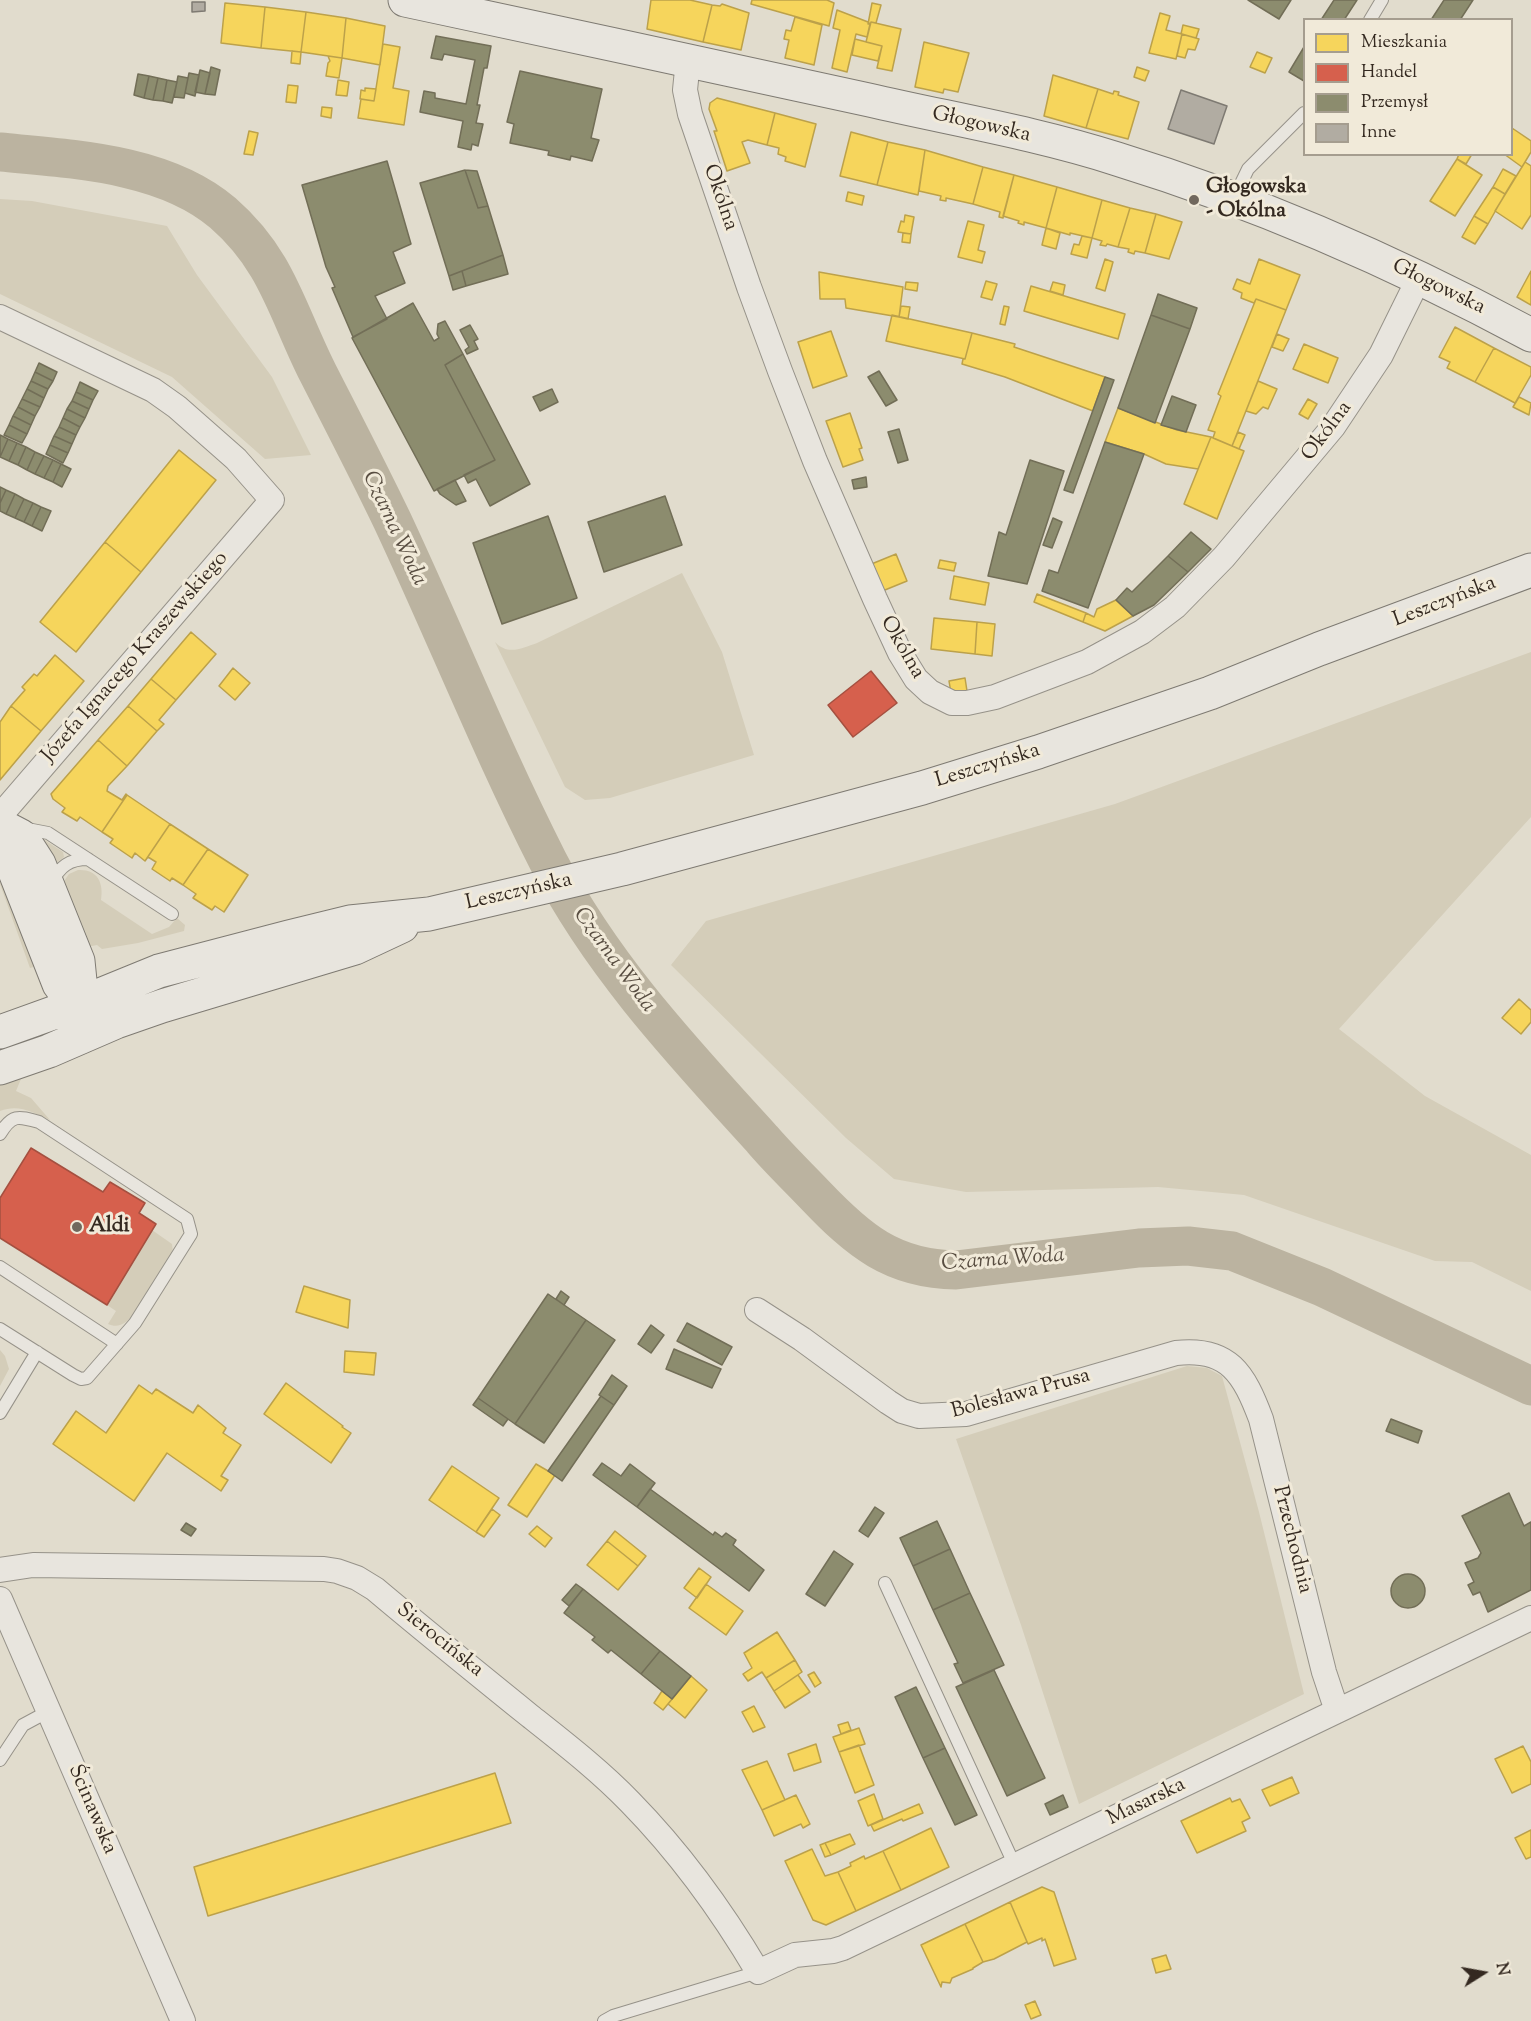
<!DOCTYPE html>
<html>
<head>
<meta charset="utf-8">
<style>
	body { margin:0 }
	#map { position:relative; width:1531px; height:2021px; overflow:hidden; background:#e1dccd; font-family:"Sorts Mill Goudy",serif }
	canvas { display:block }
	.legend { position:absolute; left:1303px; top:18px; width:210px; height:138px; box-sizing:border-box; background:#f1ead9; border:2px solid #a59d8f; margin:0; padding:8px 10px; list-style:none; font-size:18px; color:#342920 }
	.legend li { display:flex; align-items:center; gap:12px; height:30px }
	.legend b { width:30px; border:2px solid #a59d8f }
	.north { position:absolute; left:1453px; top:1943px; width:60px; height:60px; -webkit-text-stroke:4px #f1ead9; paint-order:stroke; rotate:79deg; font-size:16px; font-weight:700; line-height:24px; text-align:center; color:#342920 }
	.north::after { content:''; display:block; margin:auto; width:21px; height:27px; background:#342920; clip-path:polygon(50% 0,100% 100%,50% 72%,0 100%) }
</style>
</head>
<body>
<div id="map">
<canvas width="1531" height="2021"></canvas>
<ul class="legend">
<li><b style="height:16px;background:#f6d55c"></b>Mieszkania</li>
<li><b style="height:16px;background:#d6604d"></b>Handel</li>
<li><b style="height:16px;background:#8c8c6e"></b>Przemysł</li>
<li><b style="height:16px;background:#b1aca2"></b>Inne</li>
</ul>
<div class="north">N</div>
</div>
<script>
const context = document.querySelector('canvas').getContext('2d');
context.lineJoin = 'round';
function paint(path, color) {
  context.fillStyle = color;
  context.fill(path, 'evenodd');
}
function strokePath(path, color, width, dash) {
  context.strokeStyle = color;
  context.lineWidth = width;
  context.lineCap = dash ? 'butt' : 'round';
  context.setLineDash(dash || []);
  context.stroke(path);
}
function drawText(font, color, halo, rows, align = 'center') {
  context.font = font + ' "Sorts Mill Goudy",serif';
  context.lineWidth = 6;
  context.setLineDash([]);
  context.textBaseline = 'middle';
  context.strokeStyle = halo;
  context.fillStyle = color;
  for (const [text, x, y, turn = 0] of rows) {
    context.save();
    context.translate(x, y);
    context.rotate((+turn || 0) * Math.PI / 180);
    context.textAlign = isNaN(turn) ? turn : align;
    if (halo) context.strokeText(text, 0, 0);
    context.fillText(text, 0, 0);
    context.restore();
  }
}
paint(new Path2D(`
	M0 199 32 201 167 226 197 275 272 377 311 455 265 459 172 377 0 294Z
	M682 573 722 652 754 755 610 798 585 800 565 787 495 642C508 656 522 648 537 643Z
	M1531 652V817L1339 1029 1425 1096 1531 1155V1291L1472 1262 1435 1261 1244 1195 1158 1187 966 1192 894 1179 846 1138 671 965 706 921 1115 804Z
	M40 837 63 852 64 857 53 866Z
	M78 870C97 869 104 882 101 900L152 934 169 927 177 918 185 925 184 931 138 943 102 949 97 945 87 947 62 884 69 874Z
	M2 879 37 966 30 968 0 884Z
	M23 1074 16 1091 31 1098 50 1120C32 1112 19 1104 0 1111V1084Z
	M152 1230 172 1244 173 1253C164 1267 138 1314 126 1322 120 1326 115 1327 108 1324L116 1311 107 1305Z
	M0 1350 5 1356 9 1369 0 1386Z
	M1187 1366 1207 1368 1222 1376 1259 1512 1304 1694 1079 1804 1021 1625 956 1439Z`), '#d4cdb9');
const homes = new Path2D(`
	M651 0H690L712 5 703 42 647 29Z
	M752 0H827L834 3 829 26 751 4Z
	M225 3 265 7 261 48 221 43Z
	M872 3 881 5 876 23 871 22 870 24H868Z
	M722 4 749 13 741 50 703 42 712 5 720 6Z
	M265 7 306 12 301 52 261 48Z
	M837 10 868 22 870 24 867 37 856 34 847 72 832 68 840 30 833 28Z
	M306 12 346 18 342 58 301 52Z
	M1160 13 1170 16 1166 30 1182 34 1176 59 1149 53Z
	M795 17 822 25 814 65 785 58 789 40 784 39 786 30 791 31Z
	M346 18 385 26 380 65 342 58Z
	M871 22 901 29 892 71 877 68 882 46 866 42Z
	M1183 25 1199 29 1196 38 1181 34Z
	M1182 34 1199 39 1195 50 1188 49 1185 58 1177 56Z
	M855 39 882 46 878 61 852 55Z
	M924 42 969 53 958 92 944 89 943 93 915 87Z
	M383 44 400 47 393 88 409 91 404 125 358 118 361 99 374 101Z
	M292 51 301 52 300 64 291 63Z
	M1257 52 1272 58 1265 73 1250 67Z
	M328 56 342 58 339 78 326 76 328 63 330 61Z
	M1137 67 1149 71 1145 81 1134 77Z
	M1053 75 1098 89 1086 128 1044 116Z
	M338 80 349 82 347 96 336 95Z
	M288 85 298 86 296 103 286 102Z
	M365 88 376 89 374 101 360 99 361 90 365 91Z
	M1098 89 1113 94 1114 91 1119 92 1118 95 1139 102 1128 139 1086 128Z
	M717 98 775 113 767 145 748 140 742 142 750 163 727 171 714 131H717L709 109 710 103Z
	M322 107 332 108 331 118 321 116Z
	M775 113 816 124 805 167 785 161 786 157 778 154 779 148 767 145Z
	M1512 128 1531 141V152L1522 167 1504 154H1512Z
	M249 131 258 133 253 155 244 154Z
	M851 132 888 142 877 185 840 176Z
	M888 142 925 150 918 195 877 185Z
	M925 150 983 167 973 204 946 198V201L940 200 941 196 919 191Z
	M1459 154H1472L1466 164 1457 159Z
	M1457 159 1482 175 1455 216 1430 201Z
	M1525 162 1531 166V215L1522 229 1495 211Z
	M983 167 1014 175 1003 218 999 217 1000 212 973 204Z
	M1503 169 1516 176 1505 194 1493 187Z
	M1014 175 1057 187 1046 228 1024 222V225L1018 223 1019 221 1003 216Z
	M1057 187 1102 200 1092 238 1070 233V235L1046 228Z
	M1493 187 1505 194 1488 224 1474 216Z
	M848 192 864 196 862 205 846 201Z
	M1102 200 1130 208 1118 247 1107 244 1106 246 1100 245 1102 241 1092 238Z
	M1130 208 1156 214 1145 253 1135 251 1134 254 1128 252 1129 249 1118 247Z
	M1156 214 1182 222 1169 259 1145 253Z
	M905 215 914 217 911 234 898 232 901 221 904 222Z
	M1474 216 1488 224 1475 244 1462 237Z
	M968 221 984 225 978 250 985 252 982 263 958 257Z
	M1046 228 1060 233 1056 249 1042 245Z
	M903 233 911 234 910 243 902 242Z
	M1082 236 1092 238 1087 258 1071 254 1074 244 1079 245Z
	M1105 259 1113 262 1105 291 1096 288Z
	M1259 259 1300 275 1286 310 1256 299 1254 303 1241 298 1242 293 1233 289 1237 279 1250 284Z
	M1531 271V305L1517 297Z
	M819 272 903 287 899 317 846 308 845 299H820Z
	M986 281 997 284 992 300 981 297Z
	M906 282 918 283 917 291 905 289Z
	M1053 282 1065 285 1063 295 1050 291Z
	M1031 286 1125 314 1118 339 1024 311Z
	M1256 299 1286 310 1232 446 1213 438 1215 432 1208 430 1221 396 1218 394Z
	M901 306 910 307 908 319 899 317Z
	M1004 306 1009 307 1005 325 1000 324Z
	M892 315 972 333 965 359 886 341Z
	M1455 327 1494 348 1475 382 1447 368 1450 362 1439 357Z
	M831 331 847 376 813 388 798 342Z
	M972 333 1015 344 1014 347 1105 377 1093 411 1005 377 962 364 963 359H965Z
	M1277 334 1289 339 1283 351 1272 347Z
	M1304 344 1338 358 1328 383 1293 369Z
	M1494 348 1531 367V375L1515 403 1475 382Z
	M1258 381 1277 389 1268 409 1263 407 1256 414 1246 411Z
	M1519 397 1531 403 1529 415 1513 407Z
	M1308 399 1317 404 1308 419 1299 414Z
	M1118 408 1177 430 1211 437 1198 469 1166 464 1144 454 1105 442Z
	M850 413 862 448 859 449 863 460 843 467 826 421Z
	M1238 432 1245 435 1239 449 1232 446Z
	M1211 437 1244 451 1217 519 1184 504Z
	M179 450 216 480 141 572 105 542Z
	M105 542 141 572 76 652 40 622Z
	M896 554 907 581 880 592 869 565Z
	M940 560 956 563 954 571 938 568Z
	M954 576 989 583 985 605 950 599Z
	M1037 594 1086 613 1083 622 1034 602Z
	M1116 600 1133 616 1105 631 1083 622 1086 613 1094 617 1097 609Z
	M934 618 977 622 975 654 931 649Z
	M977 622 995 624 992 656 975 654Z
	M191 632 216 654 176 700 151 679Z
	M55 655 84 681 41 731 11 706 25 690 22 687 34 674 37 676Z
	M233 668 250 683 235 700 219 686Z
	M965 678 967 691 951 693 949 681Z
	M151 679 176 700 159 720 164 724 157 731 128 706Z
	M11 706 41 731 0 780V722Z
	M128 706 157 731 127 766 98 740Z
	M98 740 127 766 108 786 107 791 122 800 126 794 127 795 102 832 80 817 77 821 62 812 65 808 53 799 51 794Z
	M127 795 170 824 145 861 135 853 132 858 110 843 113 839 102 832Z
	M170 824 208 849 183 885 172 878 170 881 152 869 156 862 148 857 145 861Z
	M208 849 248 875 224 912 215 906 212 910 193 898 196 894 183 885Z
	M1519 999 1531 1010V1022L1521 1034 1502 1018Z
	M304 1286 350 1300 348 1328 296 1312Z
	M345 1351 376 1353 374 1375 344 1372Z
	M286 1383 343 1426 342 1427 351 1433 331 1463 264 1414Z
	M139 1385 152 1394 156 1389 193 1413 198 1405 226 1428 223 1433 241 1445 221 1476 228 1480 221 1491 167 1453 134 1501 53 1444 76 1411 106 1433Z
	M536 1464 555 1475 527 1517 508 1505Z
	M452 1466 499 1498 476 1532 429 1500Z
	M492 1509 500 1515 484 1537 476 1532Z
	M537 1526 552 1538 545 1547 529 1534Z
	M615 1531 646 1556 638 1566 607 1541Z
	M607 1541 638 1566 618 1590 587 1565Z
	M699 1568 711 1577 697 1598 684 1588Z
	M706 1584 743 1611 726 1635 689 1608Z
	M777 1632 795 1660 766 1678 762 1672 748 1681 743 1674 752 1668 744 1653Z
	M795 1660 802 1672 774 1691 766 1678Z
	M814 1672 821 1683 815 1687 808 1675Z
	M798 1675 810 1692 785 1708 774 1691Z
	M691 1676 707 1690 685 1718 668 1704Z
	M662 1691 672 1699 663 1710 654 1703Z
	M754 1706 765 1727 753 1732 742 1712Z
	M848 1722 851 1730 841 1734 838 1725Z
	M859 1728 865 1744 839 1752 833 1737Z
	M816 1744 821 1762 794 1771 788 1754Z
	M859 1745 874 1785 855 1793 839 1752Z
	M1523 1746 1531 1762V1784L1512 1793 1495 1759Z
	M767 1761 785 1800 762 1810 742 1770Z
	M495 1773 511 1823 208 1916 194 1867Z
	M1292 1777 1299 1793 1270 1806 1262 1790Z
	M874 1794 883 1819 868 1826 858 1801Z
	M796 1795 810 1824 803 1828 801 1824 774 1836 762 1810Z
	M1230 1798 1232 1802 1240 1799 1250 1818 1242 1822 1246 1831 1197 1853 1181 1821Z
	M919 1804 923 1813 903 1821 902 1819 874 1831 871 1825Z
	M931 1828 949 1867 901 1890 883 1851Z
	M1531 1830V1857L1526 1859 1515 1838Z
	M850 1834 855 1844 831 1855 825 1843Z
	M825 1843 831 1855 825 1857 820 1845Z
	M812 1849 825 1876 838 1872 856 1911 826 1925 813 1920 785 1861Z
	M883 1851 901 1890 856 1911 838 1872 851 1866 850 1863 864 1856 865 1859Z
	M1042 1887 1054 1892 1076 1959 1054 1966 1045 1939 1042 1941V1938L1028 1944 1010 1902Z
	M1010 1902 1027 1942 994 1959 983 1962 965 1924Z
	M965 1924 983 1962 973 1968V1969L952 1978 950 1983 942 1982 941 1987 921 1945Z
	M1166 1955 1171 1969 1156 1973 1152 1959Z
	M1035 2001 1041 2015 1031 2019 1025 2005Z`);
paint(homes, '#f6d55c');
strokePath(homes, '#bca14a', 1.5);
const shops = new Path2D(`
	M871 671 897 703 853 737 828 705Z
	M31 1148 103 1192 110 1182 145 1203 139 1213 156 1224 107 1305 0 1238V1198Z`);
paint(shops, '#d6604d');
strokePath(shops, '#a55040', 1.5);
const industry = new Path2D(`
	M1248 0H1291L1279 19Z
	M1334 0H1357L1344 20H1321Z
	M1444 0H1473L1460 20H1431Z
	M436 36 491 46 487 68H484L477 105H480L476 123 483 124 478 146 472 144 471 150 458 147 463 121 420 112 424 91 435 93V98L466 104 475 60 444 54 442 60 431 58Z
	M1304 47V81L1289 72Z
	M211 67 220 70 215 95 205 94Z
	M200 70 210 73 205 94 195 92Z
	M520 71 602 89 591 138 599 140 592 161 571 156 570 160 548 155 549 151 510 143 514 124 507 122Z
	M189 73 199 75 195 96 185 93Z
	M138 74 149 76 144 98 134 95Z
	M149 76 158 78 153 100 144 98Z
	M178 76 188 78 184 98 174 97Z
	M158 78 167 80 163 101 153 100Z
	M167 80 177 82 172 103 163 101Z
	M387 161 411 244 393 252 405 283 375 296 387 319 353 337 332 288 335 287 326 267 302 185Z
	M465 170 478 208 488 206 503 255 449 276 420 183Z
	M465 170 477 171 488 206 478 208Z
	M503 255 508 274 466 286 462 271Z
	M462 271 466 286 453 290 449 276Z
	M1158 294 1197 308 1190 329 1151 315Z
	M413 303 434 341 439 338 437 334 438 324 445 321 463 354 445 365 495 460 434 491 352 338Z
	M1151 315 1190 329 1155 423 1118 408Z
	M470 325 478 339 474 341 478 349 467 354 465 350 469 347 460 330Z
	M463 354 530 484 490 506 476 479 468 483 464 475 495 460 445 365Z
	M39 363 57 372 53 381 35 372Z
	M879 371 897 400 886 406 868 377Z
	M35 372 53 381 48 389 31 381Z
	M1105 377 1114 380 1073 493 1064 490Z
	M31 381 48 389 44 398 27 389Z
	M80 382 98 391 93 400 76 392Z
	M27 389 44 398 40 407 22 399Z
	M552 389 558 402 540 411 533 397Z
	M76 392 93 400 89 409 72 401Z
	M1172 396 1196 405 1186 432 1161 425Z
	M22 399 40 407 35 416 18 407Z
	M72 401 89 409 85 418 67 409Z
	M18 407 35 416 31 425 13 416Z
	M67 409 85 418 80 427 63 418Z
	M13 416 31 425 27 434 9 425Z
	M63 418 80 427 76 435 59 427Z
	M9 425 27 434 22 443 4 435Z
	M59 427 76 435 72 444 54 436Z
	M899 429 908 460 898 463 888 432Z
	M0 435 8 439 0 457Z
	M54 436 72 444 68 453 50 445Z
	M8 439 17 443 9 461 0 457Z
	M1105 442 1144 454 1088 608 1042 591 1049 570 1058 573Z
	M17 443 26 447 18 465 9 461Z
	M50 445 68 453 63 463 46 454Z
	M26 447 35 452 27 470 18 465Z
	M35 452 44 456 35 474 27 470Z
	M44 456 53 460 44 478 35 474Z
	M53 460 61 464 53 482 44 478Z
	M1030 460 1064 471 1027 584 988 576 999 532 1006 535Z
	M61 464 71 469 62 487 53 482Z
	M866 477 867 487 854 489 852 480Z
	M455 480 466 501 456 505 440 494 437 489Z
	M0 487 6 490 0 503Z
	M6 490 15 494 6 514 0 511V503Z
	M15 494 24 499 15 518 6 514Z
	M665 496 682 545 604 572 588 522Z
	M24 499 33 503 24 522 15 518Z
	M33 503 41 507 32 526 24 522Z
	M41 507 51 511 42 531 32 526Z
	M548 516 577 598 502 624 473 543Z
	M1053 518 1062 522 1052 548 1043 545Z
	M1191 532 1211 549 1188 572 1168 556Z
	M1168 556 1188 572 1154 605 1133 616 1116 600 1127 588 1132 592Z
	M561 1291 569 1297 564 1305 556 1299Z
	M548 1294 586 1320 515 1424 478 1398Z
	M586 1320 615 1340 544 1443 515 1424Z
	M687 1323 732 1347 722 1365 677 1341Z
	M651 1325 664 1335 651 1353 638 1344Z
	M674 1349 721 1369 712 1388 666 1369Z
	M612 1375 627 1386 614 1405 599 1395Z
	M601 1396 614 1405 562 1481 548 1471Z
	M478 1398 508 1419 503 1426 473 1405Z
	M1391 1419 1422 1431 1418 1443 1386 1431Z
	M602 1463 621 1476 630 1464 655 1483 637 1507 593 1475Z
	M650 1489 713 1535 715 1532 722 1537 726 1533 736 1540 733 1545 764 1570 749 1591 637 1507Z
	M1509 1493 1524 1526 1531 1522V1590L1488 1612 1480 1592 1473 1595 1468 1585 1474 1582 1465 1563 1478 1558 1481 1553 1462 1516Z
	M875 1507 884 1513 868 1537 859 1531Z
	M937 1521 950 1549 913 1566 900 1538Z
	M186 1523 196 1529 191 1536 181 1530Z
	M950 1549 970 1593 933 1610 913 1566Z
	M834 1551 853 1564 825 1606 806 1594Z
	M1391 1591a17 17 0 1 1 34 0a17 17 0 1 1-34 0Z
	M576 1584 583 1589 569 1606 562 1600Z
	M583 1589 660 1651 641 1674 611 1650 608 1653 592 1640 595 1637 564 1613Z
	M970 1593 1004 1665 963 1683 954 1664 958 1663 933 1610Z
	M660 1651 691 1676 672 1699 641 1674Z
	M994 1670 1045 1778 1007 1796 956 1687Z
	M916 1687 945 1748 923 1758 895 1697Z
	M945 1748 977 1815 955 1825 923 1758Z
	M1063 1795 1068 1807 1050 1815 1045 1804Z`);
paint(industry, '#8c8c6e');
strokePath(industry, '#726e57', 1.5);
strokePath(new Path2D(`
	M0 152C73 159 165 163 223 213 278 261 287 312 318 373 343 422 368 470 392 520 445 633 491 749 548 861 602 966 683 1052 762 1139 779 1159 798 1177 816 1196 858 1240 892 1269 956 1270L1139 1248 1188 1246 1232 1251 1322 1287 1531 1386`), '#bbb3a0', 39);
const building = new Path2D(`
	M192 2H205V11L192 12Z
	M1181 90 1227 106 1214 144 1168 129Z`);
paint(building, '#b1aca2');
strokePath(building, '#7e7a72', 1.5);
const lane = new Path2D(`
	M1370 20 1382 0
	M1234 198 1248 169 1304 113
	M22 828 48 833 172 914
	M52 883C59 866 70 859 88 859
	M0 1134C12 1114 18 1116 39 1122L187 1219 191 1234 135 1323 87 1378 81 1379 73 1375 0 1329
	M0 1267 117 1344
	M0 1413 37 1352
	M885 1583 1015 1866
	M0 1760 23 1725 49 1711
	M604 2021 613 2016 758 1972`);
const street = new Path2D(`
	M688 60 685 90 690 114 749 287 780 371 815 461 875 599 900 653 916 679 930 692 952 703H967L995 697 1087 662 1142 632 1175 607 1224 557 1333 427 1381 355 1419 278
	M0 317 153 390 177 407 236 459 272 500 0 816
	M757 1310 802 1339 888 1402 902 1411 919 1416 966 1414 1176 1353C1229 1347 1244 1374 1261 1419L1324 1672 1337 1711
	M0 1570 33 1565 324 1569 337 1571 357 1578 375 1589C426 1632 478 1674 530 1716 564 1743 599 1770 630 1802 680 1853 722 1911 758 1972L795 1955 833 1951 843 1948 1531 1618
	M0 1599 183 2021`);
const secondary = new Path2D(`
	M405 0C560 33 714 66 869 100 951 119 1036 133 1117 159 1260 203 1399 264 1531 335
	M0 825 21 836 39 864 78 961 81 991 72 1021
	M0 834 59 984 67 995 89 1011
	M0 1032 78 1004 159 971 289 937 350 922 429 914 622 869 922 788 1038 752 1210 693 1319 649 1531 570
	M0 1068 49 1051 116 1022 162 1006 355 948 402 926`);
strokePath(lane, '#969289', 14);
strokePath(street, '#969289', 26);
strokePath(secondary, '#7e7a72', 35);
strokePath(lane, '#e8e5de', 12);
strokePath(street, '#e8e5de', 24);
strokePath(secondary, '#e8e5de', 33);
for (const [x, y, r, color] of [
	[1194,200,6,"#71685d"],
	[77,1227,6,"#71685d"]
]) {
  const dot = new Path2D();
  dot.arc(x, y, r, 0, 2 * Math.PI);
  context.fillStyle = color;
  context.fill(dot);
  strokePath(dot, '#f1ead9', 2);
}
drawText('21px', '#342920', '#f1ead9', [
	["Głogowska",981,126,13],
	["Okólna",719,198,71],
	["Głogowska",1438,288,26],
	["Okólna",1328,432,-53],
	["Leszczyńska",1445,603,-21],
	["Okólna",901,648,60],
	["Józefa Ignacego Kraszewskiego",136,658,-49],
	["Leszczyńska",988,767,-17],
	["Leszczyńska",519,893,-13],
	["Bolesława Prusa",1021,1395,-15],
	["Przechodnia",1291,1540,76],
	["Sierocińska",439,1641,39],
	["Masarska",1147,1803,-26],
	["Ścinawska",91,1810,67]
]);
drawText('bold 21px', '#342920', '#f1ead9', [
	["Głogowska",1206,188],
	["- Okólna",1206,212],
	["Aldi",89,1227]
], 'left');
drawText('italic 22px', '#584d41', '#f1ead9', [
	["Czarna Woda",393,529,65],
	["Czarna Woda",613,961,54],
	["Czarna Woda",1003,1261,-4]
]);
</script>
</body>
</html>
